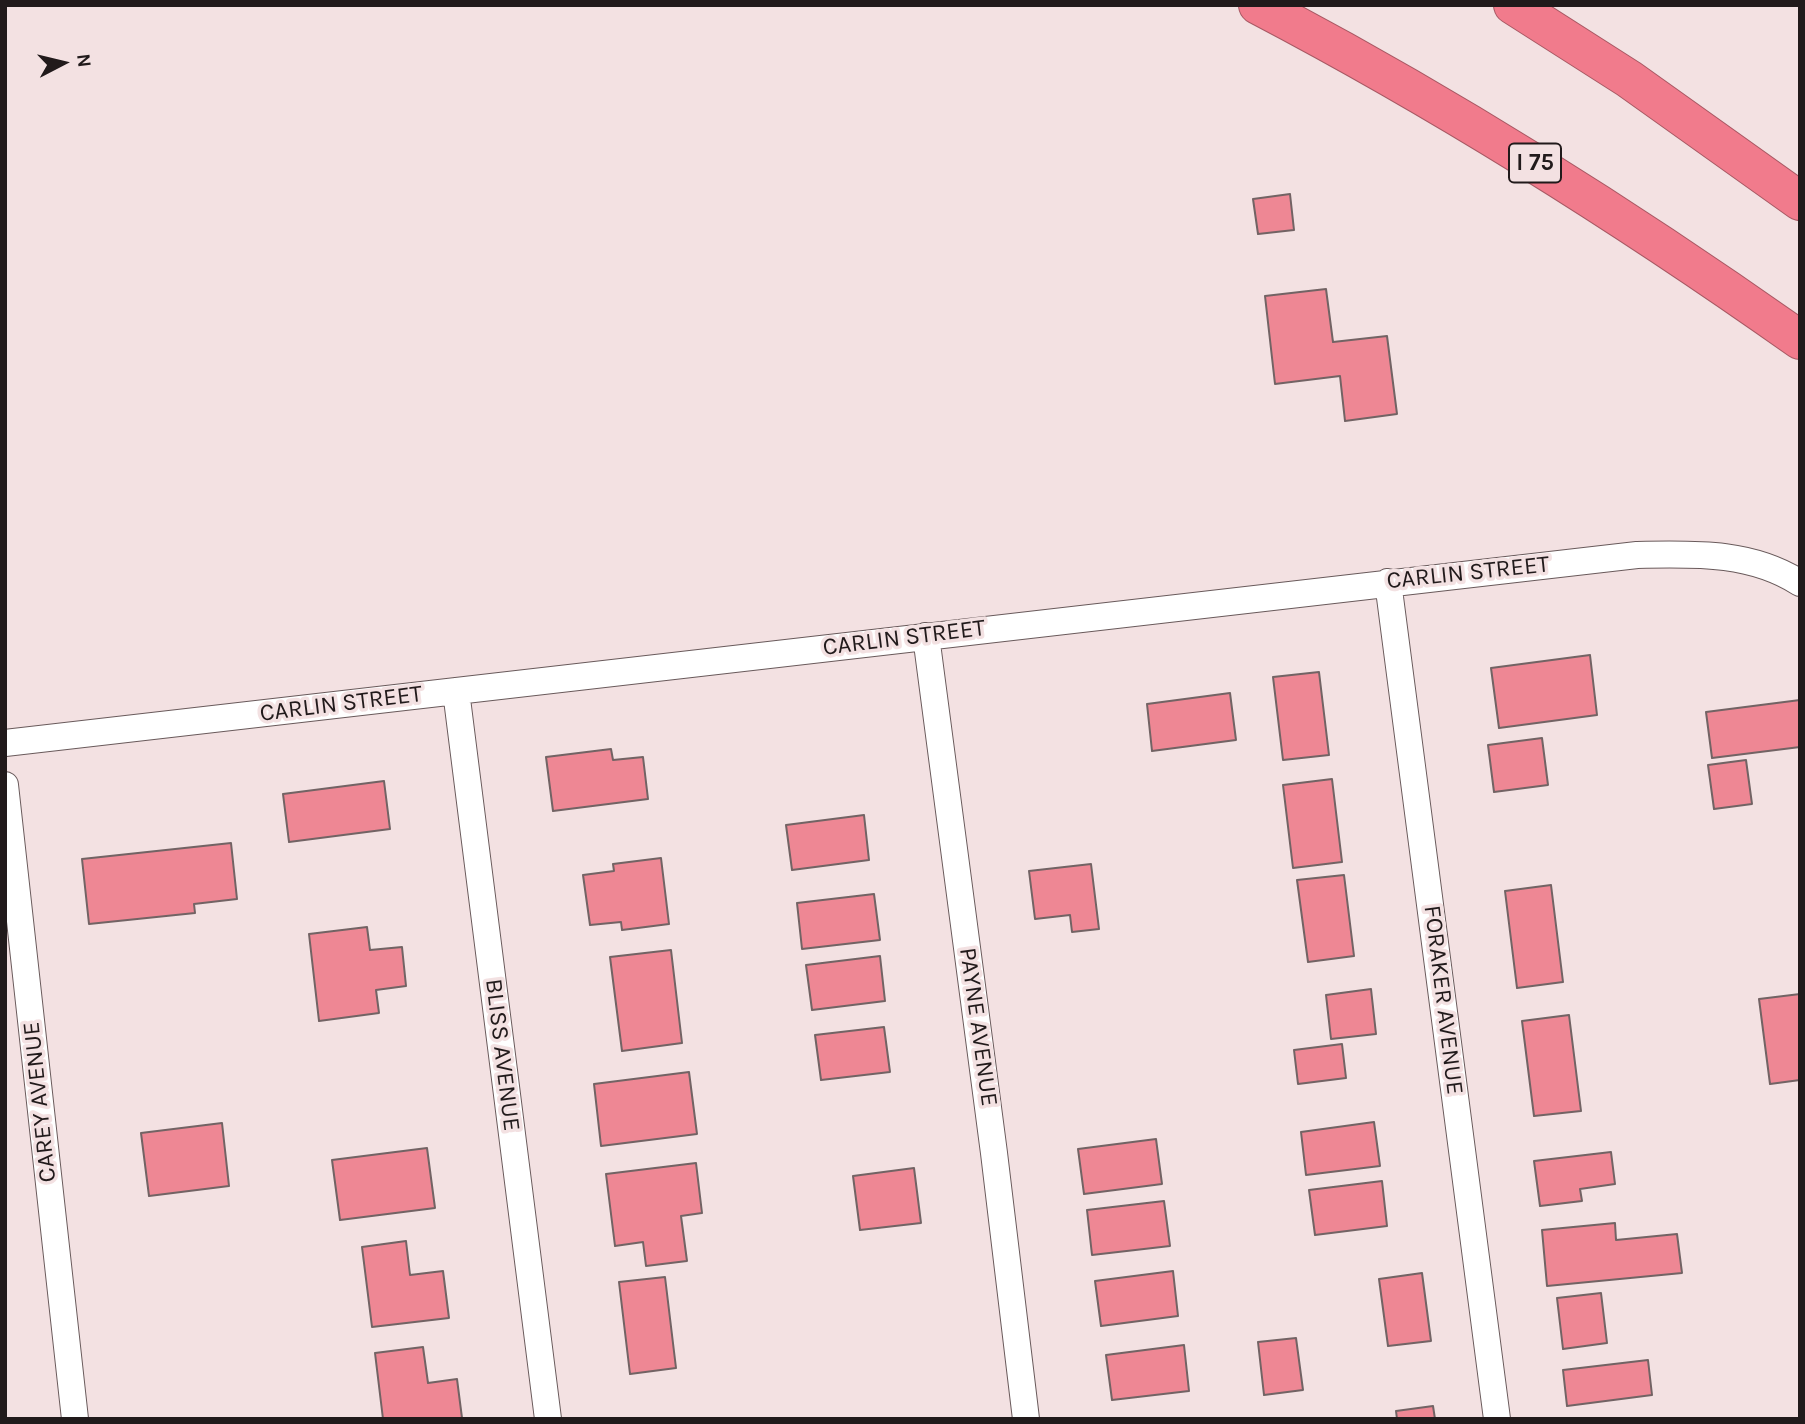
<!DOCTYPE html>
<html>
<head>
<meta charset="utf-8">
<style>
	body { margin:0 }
	#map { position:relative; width:1805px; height:1424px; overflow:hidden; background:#f3e1e2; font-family:Karla,sans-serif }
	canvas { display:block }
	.frame { position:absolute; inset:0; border:7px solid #211a1b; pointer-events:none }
	.north { position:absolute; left:28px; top:28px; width:70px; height:70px; -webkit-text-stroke:5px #f3e1e2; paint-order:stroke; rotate:83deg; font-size:19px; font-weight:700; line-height:28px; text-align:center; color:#211a1b }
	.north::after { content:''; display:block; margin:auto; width:24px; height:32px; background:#211a1b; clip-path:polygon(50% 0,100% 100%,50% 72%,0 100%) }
</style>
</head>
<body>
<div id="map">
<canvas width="1805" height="1424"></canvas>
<div class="frame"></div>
<div class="north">N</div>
</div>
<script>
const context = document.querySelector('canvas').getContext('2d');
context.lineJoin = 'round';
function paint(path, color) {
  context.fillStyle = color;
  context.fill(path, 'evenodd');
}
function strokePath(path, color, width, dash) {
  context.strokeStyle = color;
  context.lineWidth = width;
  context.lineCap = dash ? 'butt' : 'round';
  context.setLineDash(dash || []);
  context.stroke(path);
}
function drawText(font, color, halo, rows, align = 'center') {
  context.font = font + ' Karla,sans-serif';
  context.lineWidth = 7;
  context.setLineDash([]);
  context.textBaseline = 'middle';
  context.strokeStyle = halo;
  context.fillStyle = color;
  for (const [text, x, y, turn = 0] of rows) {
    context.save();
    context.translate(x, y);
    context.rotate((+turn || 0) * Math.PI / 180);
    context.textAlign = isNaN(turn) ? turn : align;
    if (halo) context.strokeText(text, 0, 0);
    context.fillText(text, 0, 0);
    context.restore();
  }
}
const building = new Path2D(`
	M1290 194 1294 230 1258 234 1253 199Z
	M1326 289 1333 342 1387 336 1397 414 1345 421 1340 376 1275 384 1265 296Z
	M1590 655 1597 715 1499 728 1491 668Z
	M1319 672 1329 755 1283 760 1273 677Z
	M1230 693 1236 740 1152 751 1147 704Z
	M1800 700V747L1712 758 1706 712Z
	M1542 738 1548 785 1494 792 1488 745Z
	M611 749 613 760 643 757 648 799 553 811 546 757Z
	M1746 760 1752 804 1714 809 1708 765Z
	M1332 779 1342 862 1293 868 1283 785Z
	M384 781 390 829 289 842 283 794Z
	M864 815 869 860 792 870 786 825Z
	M231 843 237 899 194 904 195 913 89 924 82 859Z
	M661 858 669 924 622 930 621 922 590 925 583 875 614 871 613 864Z
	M1091 864 1099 929 1072 932 1070 915 1035 919 1029 871Z
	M1344 875 1354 956 1308 962 1297 880Z
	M1551 885 1563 982 1517 988 1505 891Z
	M874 894 880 940 802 949 797 903Z
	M367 927 370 950 402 947 406 986 376 990 379 1013 319 1021 309 934Z
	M671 950 682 1043 622 1051 610 957Z
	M880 956 885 1001 812 1010 806 965Z
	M1371 989 1376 1034 1331 1039 1326 995Z
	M1800 994V1080L1770 1084 1759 999Z
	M1569 1015 1581 1111 1534 1116 1522 1021Z
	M884 1027 890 1072 821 1080 815 1035Z
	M1342 1044 1346 1078 1298 1084 1294 1050Z
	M689 1072 697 1134 601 1146 594 1084Z
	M1374 1122 1380 1166 1306 1175 1301 1132Z
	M222 1123 229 1186 149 1196 141 1133Z
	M1156 1139 1162 1184 1084 1194 1078 1149Z
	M427 1148 435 1208 340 1220 332 1160Z
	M1611 1152 1615 1184 1580 1189 1582 1201 1540 1206 1534 1161Z
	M696 1163 702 1213 681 1216 687 1261 646 1266 643 1242 615 1246 606 1174Z
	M914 1168 921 1223 860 1230 853 1176Z
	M1382 1181 1387 1226 1315 1235 1309 1190Z
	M1164 1201 1170 1246 1092 1255 1087 1210Z
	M1615 1223 1616 1240 1677 1234 1682 1273 1547 1286 1542 1230Z
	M406 1241 410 1275 443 1271 449 1318 372 1327 362 1247Z
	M1173 1271 1178 1316 1101 1326 1095 1281Z
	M1422 1273 1431 1341 1388 1346 1379 1279Z
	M665 1277 676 1368 630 1374 619 1282Z
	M1601 1293 1607 1343 1563 1349 1557 1298Z
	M1296 1338 1303 1390 1264 1395 1258 1342Z
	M1184 1345 1189 1391 1112 1400 1106 1355Z
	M423 1347 428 1383 457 1379 462 1418 383 1419 375 1353Z
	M1648 1360 1652 1395 1567 1406 1563 1370Z
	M1433 1406 1435 1419H1397L1396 1411Z`);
paint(building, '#ee8794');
strokePath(building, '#726364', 2);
const minor = new Path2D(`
	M1388 582 1497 1419
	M926 636 994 1153 1026 1419
	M456 691 548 1419
	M5 743 1637 555C1693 554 1750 551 1800 583
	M5 785 75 1419`);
const motorway = new Path2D(`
	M1258 5C1447 104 1626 217 1800 340
	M1513 5 1629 79 1800 201`);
strokePath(minor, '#695a5b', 28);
strokePath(motorway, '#a85964', 40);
strokePath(minor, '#fff', 26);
strokePath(motorway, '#f17b8c', 38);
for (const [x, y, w] of [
	[1535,163,52]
]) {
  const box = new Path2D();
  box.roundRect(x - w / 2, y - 19.5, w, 39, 5);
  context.fillStyle = '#f3e1e2';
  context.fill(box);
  strokePath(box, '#211a1b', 2);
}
drawText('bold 23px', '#211a1b', null, [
	["I 75",1535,163]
]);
drawText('24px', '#211a1b', '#f3e1e2', [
	["CARLIN STREET",1468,573,-6],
	["CARLIN STREET",904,638,-7],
	["CARLIN STREET",341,704,-7],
	["FORAKER AVENUE",1443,1000,83],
	["PAYNE AVENUE",978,1027,82],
	["BLISS AVENUE",502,1055,83],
	["CAREY AVENUE",40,1102,-96]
]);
</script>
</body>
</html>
